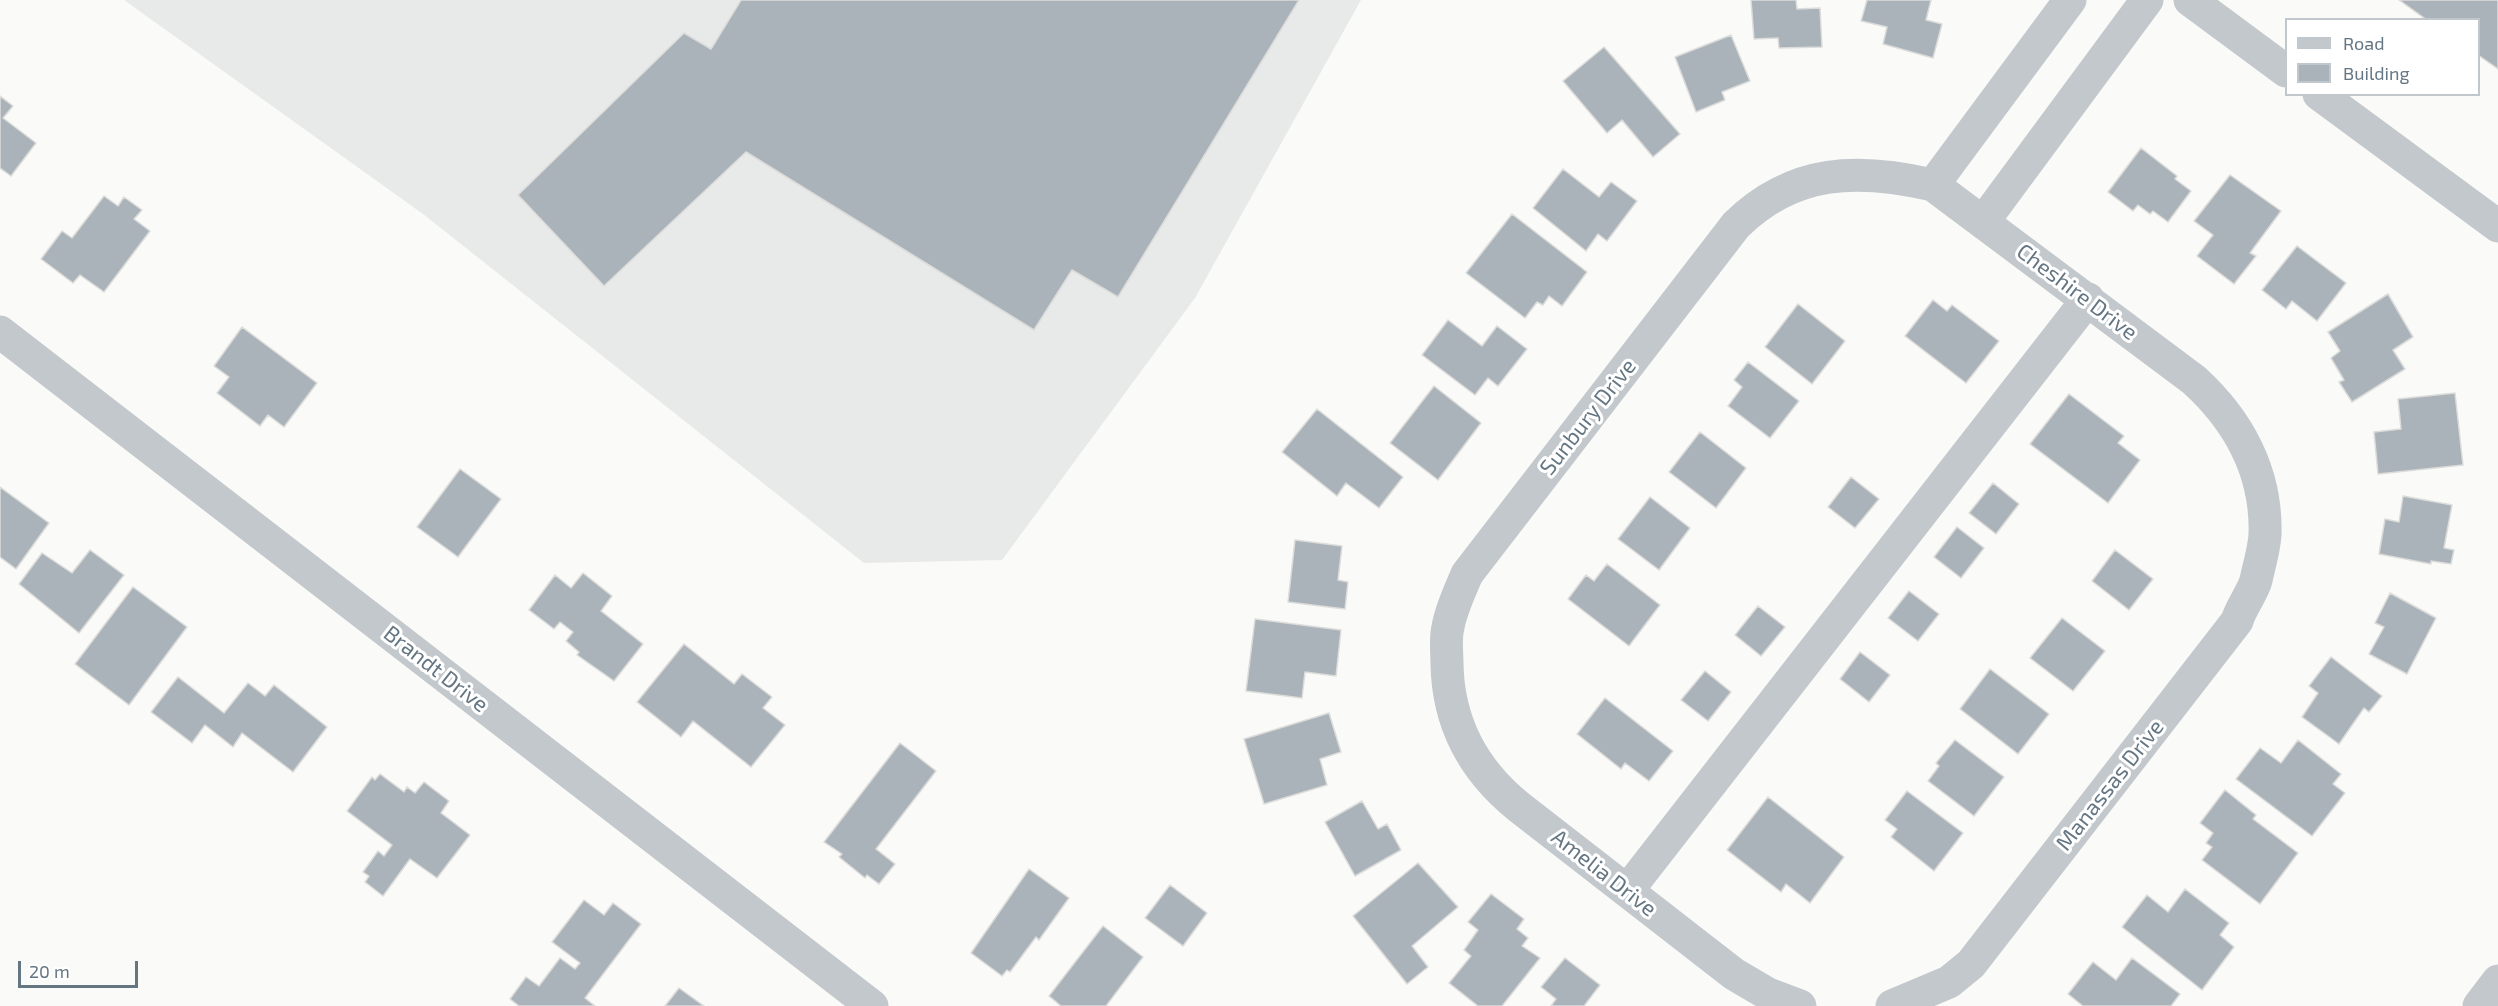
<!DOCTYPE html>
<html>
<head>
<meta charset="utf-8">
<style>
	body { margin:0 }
	#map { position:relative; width:2498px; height:1006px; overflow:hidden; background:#fafaf8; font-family:"Exo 2",sans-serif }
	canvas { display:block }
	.legend { position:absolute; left:2285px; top:18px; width:195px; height:78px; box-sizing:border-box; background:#fff; border:2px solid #c1c8cd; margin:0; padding:8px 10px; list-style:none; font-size:18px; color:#657683 }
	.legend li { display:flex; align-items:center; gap:12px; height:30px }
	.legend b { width:30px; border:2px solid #c1c8cd }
	.scale { position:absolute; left:18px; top:961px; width:120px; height:27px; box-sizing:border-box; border:3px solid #657683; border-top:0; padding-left:8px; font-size:18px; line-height:21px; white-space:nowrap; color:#657683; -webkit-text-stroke:4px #fff; paint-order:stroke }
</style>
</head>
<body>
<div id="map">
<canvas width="2498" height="1006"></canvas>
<ul class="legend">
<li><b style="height:8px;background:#c3c8cc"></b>Road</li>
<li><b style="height:16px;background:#aab3b9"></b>Building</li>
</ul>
<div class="scale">20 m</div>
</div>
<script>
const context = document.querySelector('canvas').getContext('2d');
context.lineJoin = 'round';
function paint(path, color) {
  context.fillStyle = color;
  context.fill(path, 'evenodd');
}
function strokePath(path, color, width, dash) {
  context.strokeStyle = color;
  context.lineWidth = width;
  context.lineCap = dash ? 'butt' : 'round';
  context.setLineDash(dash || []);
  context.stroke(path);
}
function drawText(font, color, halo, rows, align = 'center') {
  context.font = font + ' "Exo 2",sans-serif';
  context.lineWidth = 6;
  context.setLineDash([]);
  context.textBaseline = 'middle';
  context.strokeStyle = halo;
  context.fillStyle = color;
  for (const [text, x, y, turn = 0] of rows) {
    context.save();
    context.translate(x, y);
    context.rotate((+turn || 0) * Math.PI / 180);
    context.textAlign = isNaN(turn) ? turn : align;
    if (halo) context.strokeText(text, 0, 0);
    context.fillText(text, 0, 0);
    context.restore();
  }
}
paint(new Path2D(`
	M124 0H1361L1195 298 1002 560 864 563 423 214Z`), '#e8e9e9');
const building = new Path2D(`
	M741 0H1299L1118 297 1072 270 1034 330 746 152 604 286 518 195 684 33 711 49Z
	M1751 0H1796L1797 9 1820 8 1822 47 1779 48 1778 38 1754 39Z
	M1867 0H1931L1926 20 1942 24 1933 58 1883 44 1887 27 1861 21Z
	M2399 0H2498V69L2478 55V20H2427Z
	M1731 35 1750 81 1722 92 1725 100 1696 112 1675 57Z
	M1604 47 1680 134 1653 157 1622 120 1607 133 1563 81Z
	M0 96 13 106 3 118 36 143 11 176 0 168Z
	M2141 148 2177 176 2175 179 2191 191 2168 222 2153 211 2150 214 2138 205 2133 211 2108 192Z
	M1563 169 1599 197 1611 182 1637 201 1607 241 1598 234 1586 251 1533 208Z
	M2230 175 2281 211 2250 253 2256 256 2234 284 2197 256 2213 235 2194 221Z
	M104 196 118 206 124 197 142 210 134 219 150 231 104 292 80 275 73 283 41 259 62 231 72 238Z
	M1512 214 1587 272 1562 306 1549 296 1543 305 1537 302 1525 318 1466 273Z
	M2297 246 2346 283 2317 321 2292 301 2286 309 2262 290Z
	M2388 294 2413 337 2393 350 2405 369 2352 402 2339 382 2344 380 2331 358 2340 351 2328 332Z
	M1933 300 1947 311 1952 305 1999 341 1966 383 1905 336Z
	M1798 304 1845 341 1812 384 1765 347Z
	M1448 320 1482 346 1497 326 1527 349 1498 386 1488 378 1475 395 1422 355Z
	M242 327 317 383 284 427 268 415 260 426 217 393 229 377 214 366Z
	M1748 362 1799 401 1770 438 1728 406 1742 387 1734 380Z
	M1434 386 1481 423 1438 480 1390 443Z
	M2455 393 2463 465 2378 474 2374 432 2401 429 2398 399Z
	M2069 394 2124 436 2118 443 2140 460 2108 503 2030 444Z
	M1317 409 1403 477 1379 508 1346 483 1337 496 1282 452Z
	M1700 432 1746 468 1716 508 1669 472Z
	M460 469 501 499 458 557 417 527Z
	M1851 477 1879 499 1855 528 1828 507Z
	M1993 483 2019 504 1996 534 1969 513Z
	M0 487 49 523 16 569 0 557Z
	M2403 496 2452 505 2444 548 2454 550 2451 564 2431 561V564L2379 554 2385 519 2399 522Z
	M1650 497 1690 528 1659 570 1618 539Z
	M1957 527 1984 548 1961 578 1934 557Z
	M1295 540 1342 546 1338 580 1348 582 1345 609 1288 602Z
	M90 550 124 575 79 633 19 584 42 553 72 573Z
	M2115 550 2153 579 2129 610 2092 581Z
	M1607 564 1660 605 1629 646 1568 599 1586 575 1594 581Z
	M583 573 612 596 601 611 643 644 614 681 577 655 579 652 566 641 573 632 560 622 554 629 529 610 555 575 571 588Z
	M133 587 187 627 129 705 75 664Z
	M1909 591 1939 614 1918 641 1888 618Z
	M2390 593 2436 618 2407 674 2369 654 2384 627 2375 623Z
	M1758 606 1785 627 1761 656 1735 635Z
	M2062 618 2105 651 2073 691 2030 658Z
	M1255 619 1341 630 1336 676 1305 672 1302 698 1246 691Z
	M684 644 734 684 742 674 772 697 763 708 785 725 751 767 693 721 681 737 637 702Z
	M1860 652 1890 675 1869 702 1840 679Z
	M2331 657 2382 696 2369 712 2364 708 2339 744 2302 717 2318 693 2309 686Z
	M1990 669 2049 714 2018 754 1960 709Z
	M1705 671 1731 692 1708 721 1681 700Z
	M178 677 224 713 248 683 265 696 274 685 327 727 293 772 242 733 233 747 205 725 192 743 151 712Z
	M1605 698 1673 751 1649 781 1625 763 1621 769 1577 734Z
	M1329 713 1341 752 1320 759 1327 785 1264 804 1244 739Z
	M1955 740 2004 777 1974 816 1928 781 1939 766 1936 763Z
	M2298 740 2341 774 2333 784 2345 793 2312 836 2236 779 2260 748 2281 763Z
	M900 743 936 771 876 849 895 864 879 884 867 875 865 878 839 857 842 854 824 842Z
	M380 774 404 792 407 787 415 793 424 782 449 801 441 813 470 835 437 878 410 859 383 896 365 882 369 876 363 872 378 851 384 856 392 845 347 811 372 777 375 780Z
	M2225 790 2256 815 2253 819 2298 853 2260 904 2202 860 2212 847 2206 843 2213 833 2200 823Z
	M1907 791 1963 833 1934 871 1891 837 1897 829 1885 820Z
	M1768 797 1844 857 1810 903 1786 884 1781 892 1727 850Z
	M1362 801 1378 829 1387 824 1401 850 1355 876 1325 822Z
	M1418 863 1458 907 1412 946 1428 967 1407 984 1353 916Z
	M1029 869 1069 898 1039 940 1036 937 1010 972 1007 970 1002 976 971 953Z
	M1170 885 1207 913 1183 946 1145 918Z
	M2185 889 2229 923 2220 935 2234 947 2202 990 2122 927 2147 895 2168 912Z
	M1491 894 1524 919 1517 929 1528 938 1522 946 1540 958 1502 1006H1478L1449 983 1471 956 1464 950 1478 930 1468 922Z
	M584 900 604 915 613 903 641 924 585 998 595 1006H519L510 999 526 977 539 986 560 958 575 969 580 963 552 942Z
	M1103 926 1143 957 1106 1006H1061L1049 996Z
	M1565 958 1600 985 1584 1006H1551L1556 999 1541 987Z
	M2132 958 2180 994 2171 1006H2083L2068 994 2093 962 2116 980Z
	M679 988 704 1006H665Z`);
paint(building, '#aab3b9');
strokePath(building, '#dcdcda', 1.5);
strokePath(new Path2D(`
	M2190 0 2286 71
	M2319 94 2498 226
	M1933 185 2070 0
	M1983 222 2147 0
	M0 332 872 1006
	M1627 891 2088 299
	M1800 1006 1768 994 1734 974 1519 807C1473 770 1448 722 1447 664 1447 652 1445 638 1448 627 1451 609 1460 591 1467 574L1736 225C1794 168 1859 168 1933 185L2194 380C2239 421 2267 473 2265 535 2264 550 2259 566 2256 580 2254 590 2240 609 2237 621L1971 964 1949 982 1892 1006
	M2479 1006 2498 981`), '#c3c8cc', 33);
drawText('22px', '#657683', '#fff', [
	["Cheshire Drive",2077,292,37],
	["Sunbury Drive",1588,417,-52],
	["Brandt Drive",436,669,38],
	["Manassas Drive",2110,785,-52],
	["Amelia Drive",1604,873,38]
]);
</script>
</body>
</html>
